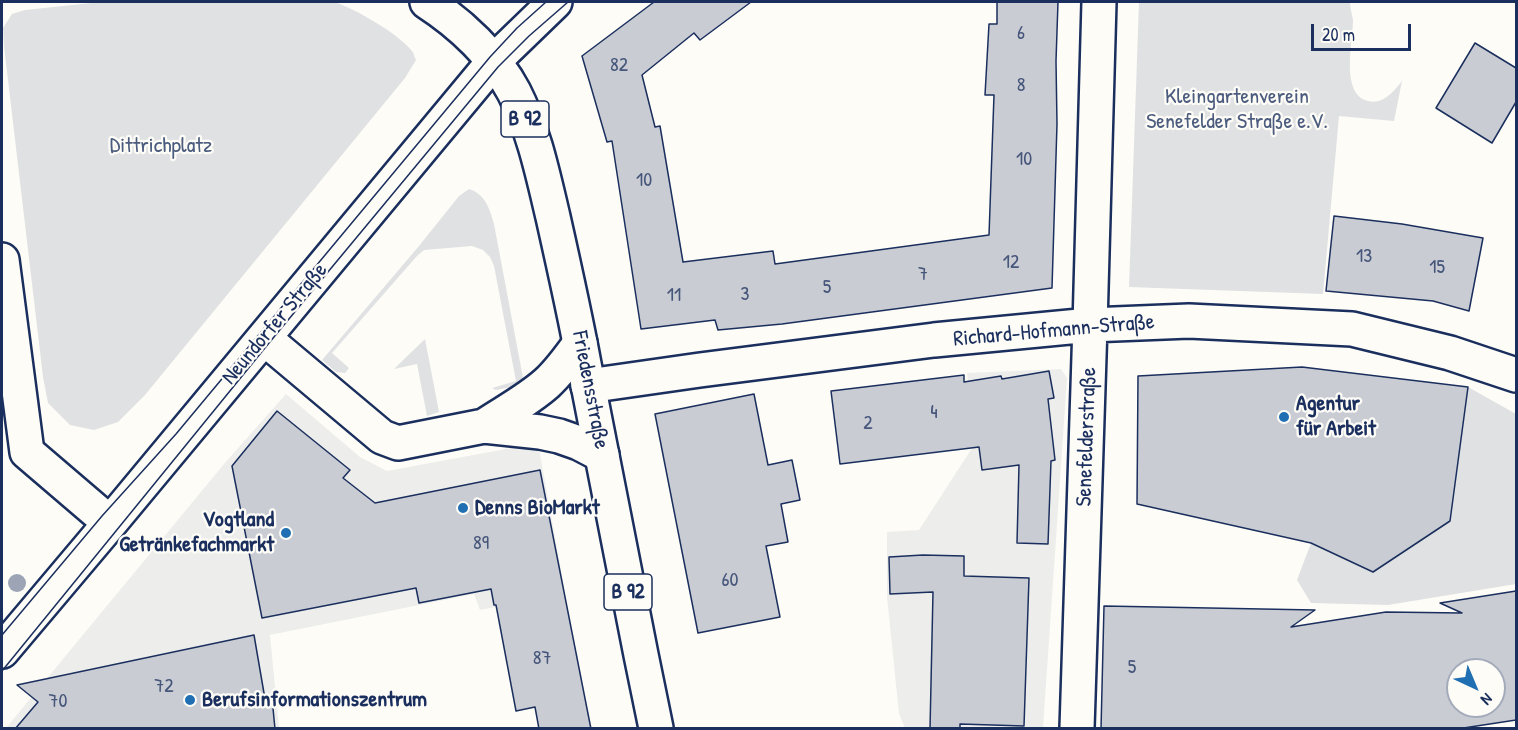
<!DOCTYPE html>
<html>
<head>
<meta charset="utf-8">
<style>
	body { margin:0 }
	#map { position:relative; width:1518px; height:730px; overflow:hidden; background:#fdfcf7; font-family:"Patrick Hand",sans-serif }
	canvas { display:block }
	.frame { position:absolute; inset:0; border:3px solid #1b2f5e; pointer-events:none }
	.north { position:absolute; left:1446px; top:658px; width:60px; height:60px; box-sizing:border-box; background:#fdfcf7; border:2px solid #a3aaba; border-radius:50%; rotate:136deg; font-size:16px; font-weight:700; line-height:24px; text-align:center; color:#1b2f5e }
	.north::after { content:''; display:block; margin:auto; width:21px; height:27px; background:#1f6fb2; clip-path:polygon(50% 0,100% 100%,50% 72%,0 100%) }
	.scale { position:absolute; left:1311px; top:24px; width:100px; height:27px; box-sizing:border-box; border:3px solid #1b2f5e; border-top:0; padding-left:8px; font-size:18px; line-height:21px; white-space:nowrap; color:#1b2f5e; -webkit-text-stroke:4px #fdfcf7; paint-order:stroke }
</style>
</head>
<body>
<div id="map">
<canvas width="1518" height="730"></canvas>
<div class="frame"></div>
<div class="north">N</div>
<div class="scale">20 m</div>
</div>
<script>
const context = document.querySelector('canvas').getContext('2d');
context.lineJoin = 'round';
function paint(path, color) {
  context.fillStyle = color;
  context.fill(path, 'evenodd');
}
function strokePath(path, color, width, dash) {
  context.strokeStyle = color;
  context.lineWidth = width;
  context.lineCap = dash ? 'butt' : 'round';
  context.setLineDash(dash || []);
  context.stroke(path);
}
function drawText(font, color, halo, rows, align = 'center') {
  context.font = font + ' "Patrick Hand",sans-serif';
  context.lineWidth = 4.5;
  context.setLineDash([]);
  context.textBaseline = 'middle';
  context.strokeStyle = halo;
  context.fillStyle = color;
  for (const [text, x, y, turn = 0] of rows) {
    context.save();
    context.translate(x, y);
    context.rotate((+turn || 0) * Math.PI / 180);
    context.textAlign = isNaN(turn) ? turn : align;
    if (halo) context.strokeText(text, 0, 0);
    context.fillText(text, 0, 0);
    context.restore();
  }
}
paint(new Path2D(`
	M1061 369 1067 378 1043 728H905L899 714 887 597V532L919 530 974 445 967 373Z
	M286 394 360 457 387 471 538 443 565 593 480 610 474 594 270 635 279 728H6L224 464Z`), '#edeeec');
paint(new Path2D(`
	M101 2H334C354 8 399 34 412 51 414 53 414 57 416 60L405 78 145 395 118 422 94 430 70 425 48 403 43 377 4 46 3 28 12 14 25 10Z
	M1139 2H1350C1350 8 1352 14 1353 20 1353 42 1340 94 1368 101 1383 105 1394 91 1402 81L1394 121 1339 116 1323 294 1129 287Z
	M469 189C485 194 490 209 494 224L523 378 517 386 496 390 492 388 516 381 494 266 490 257 483 250 472 246 424 250 417 256 332 353 349 368 345 373 336 372 322 360 419 246 459 196Z
	M425 339 439 412 427 416 417 364 394 369Z
	M1468 387 1516 414V584L1388 605 1311 603 1297 580 1311 543 1373 572 1450 521Z`), '#e0e1e3');
const building = new Path2D(`
	M654 2H751L700 40 694 33 642 75 655 127 660 126 683 262 773 251 775 264 989 235 994 95H985L989 24H997V2H1058L1056 61 1057 124 1052 288 782 324 718 330 715 320 641 329 612 141 607 142 582 56Z
	M1475 43 1516 68V102L1492 143 1436 108Z
	M1334 216 1402 224 1483 238 1469 311 1433 301 1326 291Z
	M1302 367 1468 387 1450 521 1373 572 1311 543 1137 504 1138 376Z
	M1049 371 1054 398 1048 399 1055 460 1051 461 1048 544 1017 543 1019 465 982 470 979 447 840 464 831 391 964 375V382L1001 376 1002 379Z
	M754 394 768 465 792 460 800 500 781 504 788 542 766 546 780 617 698 633 655 414Z
	M277 411 350 470 343 478 375 503 540 470 591 729H539L535 707 516 711 496 605H494L491 589 419 603 416 588 262 618 232 466Z
	M923 555 964 556V576L1029 578 1024 726 960 724V729H930L933 592 890 594 889 557Z
	M1516 591V720L1457 729H1101L1104 606 1315 610 1291 627 1386 612 1462 613 1440 603ZM1458 670H1494V706H1458Z
	M254 635 265 699 272 698 275 729H15L38 702 17 685Z`);
paint(building, '#c9ccd3');
strokePath(building, '#1b2f5e', 1.5);
const minor = new Path2D(`
	M2 260 27 452 110 523
	M264 338 382 437 398 443 484 426 540 432 559 436 579 443 602 455
	M588 386 700 370 934 340 1090 325 1189 321 1352 329 1450 353 1516 375
	M484 426C505 412 528 400 547 383 560 371 570 357 580 343
	M2 651 110 523 494 61 555 2
	M1077 728 1090 325 1099 2`);
const major = new Path2D(`
	M427 2C461 24 495 56 514 92 534 131 543 175 553 217 564 266 575 315 584 364 607 486 631 607 656 728`);
strokePath(minor, '#1b2f5e', 38);
strokePath(major, '#1b2f5e', 38);
strokePath(minor, '#fdfcf7', 33);
strokePath(major, '#fdfcf7', 33);
strokePath(new Path2D(`
	M2 635 102 516 176 434 490 57 517 28 546 2
	M2 671 269 343 498 67 529 36 568 2`), '#1b2f5e', 1.5);
context.fillStyle = '#9ca4b5';
for (const [x, y] of [
	[17,583]
]) {
  context.beginPath();
  context.arc(x, y, 9, 0, 2 * Math.PI);
  context.fill();
}
for (const [x, y, r, color] of [
	[1284,417,6,"#1f6fb2"],
	[463,508,6,"#1f6fb2"],
	[286,533,6,"#1f6fb2"],
	[190,700,6,"#1f6fb2"]
]) {
  const dot = new Path2D();
  dot.arc(x, y, r, 0, 2 * Math.PI);
  context.fillStyle = color;
  context.fill(dot);
  strokePath(dot, '#fdfcf7', 2);
}
drawText('20px', '#46567b', null, [
	["6",1021,34],
	["82",619,66],
	["8",1021,86],
	["10",1024,160],
	["10",644,181],
	["13",1364,257],
	["12",1011,263],
	["15",1437,268],
	["7",923,275],
	["5",827,288],
	["3",745,295],
	["11",674,296],
	["4",934,413],
	["2",868,424],
	["89",481,544],
	["60",730,581],
	["87",542,659],
	["5",1132,668],
	["72",164,687],
	["70",58,702]
]);
for (const [x, y, w] of [
	[525,119,48],
	[628,592,48]
]) {
  const box = new Path2D();
  box.roundRect(x - w / 2, y - 18, w, 36, 4.5);
  context.fillStyle = '#fdfcf7';
  context.fill(box);
  strokePath(box, '#1b2f5e', 1.5);
}
drawText('bold 21px', '#1b2f5e', null, [
	["B 92",525,119],
	["B 92",628,592]
]);
drawText('22px', '#4c5c7f', '#fdfcf7', [
	["Kleingartenverein",1237,97],
	["Senefelder Straße e.V.",1237,122],
	["Dittrichplatz",161,146]
]);
drawText('22px', '#1b2f5e', '#fdfcf7', [
	["Neundorfer Straße",275,324,-50],
	["Richard-Hofmann-Straße",1054,331,-5],
	["Friedensstraße",590,390,79],
	["Senefelderstraße",1087,437,-88]
]);
drawText('bold 22px', '#1b2f5e', '#fdfcf7', [
	["Agentur",1296,404],
	["für Arbeit",1296,429],
	["Denns BioMarkt",475,508],
	["Vogtland",274,520,"right"],
	["Getränkefachmarkt",274,545,"right"],
	["Berufsinformationszentrum",202,700]
], 'left');
</script>
</body>
</html>
